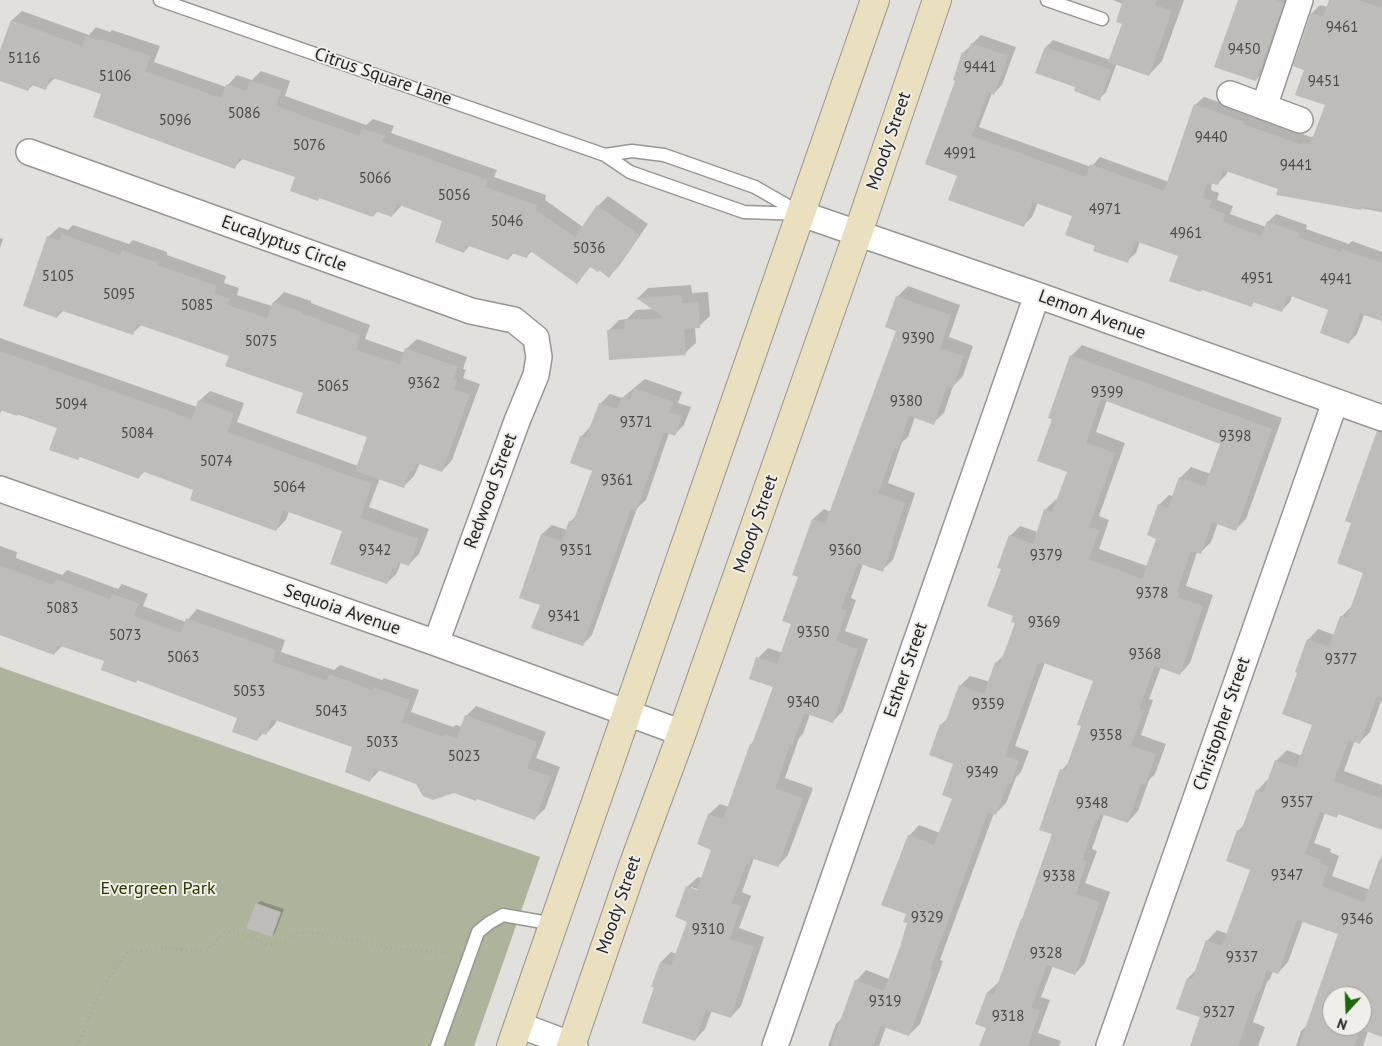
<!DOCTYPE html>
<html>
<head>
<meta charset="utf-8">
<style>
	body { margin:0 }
	#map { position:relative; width:1382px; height:1046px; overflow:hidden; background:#e1e0dd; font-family:"PT Sans",sans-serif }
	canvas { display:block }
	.north { position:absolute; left:1322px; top:986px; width:50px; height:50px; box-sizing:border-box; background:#efeeea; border:1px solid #9e9d9a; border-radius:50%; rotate:200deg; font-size:14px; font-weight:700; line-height:20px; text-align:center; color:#242423 }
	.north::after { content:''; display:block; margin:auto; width:18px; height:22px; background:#1a6807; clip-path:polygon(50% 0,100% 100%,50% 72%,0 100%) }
</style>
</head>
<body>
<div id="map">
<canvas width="1382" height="1046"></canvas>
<div class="north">N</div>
</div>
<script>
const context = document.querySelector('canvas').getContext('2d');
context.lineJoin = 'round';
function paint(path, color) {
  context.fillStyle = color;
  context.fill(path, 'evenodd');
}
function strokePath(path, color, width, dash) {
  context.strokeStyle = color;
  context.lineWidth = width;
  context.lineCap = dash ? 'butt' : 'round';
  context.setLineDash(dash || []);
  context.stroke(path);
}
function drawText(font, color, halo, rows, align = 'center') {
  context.font = font + ' "PT Sans",sans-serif';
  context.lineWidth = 4;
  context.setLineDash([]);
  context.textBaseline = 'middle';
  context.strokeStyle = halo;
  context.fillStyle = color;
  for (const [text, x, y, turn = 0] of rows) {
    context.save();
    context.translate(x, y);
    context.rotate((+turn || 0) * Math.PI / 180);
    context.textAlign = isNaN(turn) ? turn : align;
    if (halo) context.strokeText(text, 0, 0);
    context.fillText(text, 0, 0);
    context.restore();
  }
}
paint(new Path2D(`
	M0 667 540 857 474 1046H0Z`), '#aeb39b');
paint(new Path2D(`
	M1113 0H1184L1162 61 1149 75 1117 63 1106 92 1099 99 1077 86 1037 72 1046 47 1053 40 1110 60 1124 23 1123 4Z
	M1239 0H1289L1264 71 1256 80Z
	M1330 0H1382V212L1278 194 1280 189 1228 170 1226 175 1217 184 1212 183 1211 190 1219 193 1217 200 1233 206 1230 214 1266 227 1268 222 1276 214 1307 225 1306 229 1349 244 1352 241 1382 252V321L1364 315 1357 334 1349 342 1329 309 1292 295 1290 302 1282 310 1255 301 1251 305 1179 255 1140 241 1136 253 1127 261 1074 215 1038 202 1032 217 1024 225 958 175 957 80 963 53 981 35 1016 47 1002 85 994 93H992L979 127 1091 167 1100 157 1169 182 1195 105 1204 97 1252 113 1251 116 1311 137 1315 136 1326 105 1306 69 1295 65 1312 13 1320 5 1328 7Z
	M22 11 89 35 96 27 110 32 112 30 160 46 154 62 226 87 237 75 252 80 261 71 290 81 285 96 366 125 373 119 394 126 391 133 497 170 494 177 546 195 545 200 583 227 598 206 608 196 648 224 619 266 609 276 599 269 591 266 577 282 532 251 526 257 514 253 508 259 470 245 464 252 444 220 402 205 392 216 378 211 373 216 320 197 317 200 296 176 244 158 234 167 103 93 55 78 45 88 34 84 28 90 0 80V54L12 20Z
	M73 225 129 244 133 240 167 252V255L226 276 224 283 239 288 237 295 272 306 274 302 284 292 311 301V303L370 325 365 339 405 353 406 349 417 339 467 357 463 369 466 370 463 378 480 384 452 460 442 471 420 463 414 476 403 487 380 478 369 507 429 529 419 554 409 564 401 562 397 573 387 583 343 530 289 511 286 520 276 530 195 489 145 471 139 477 58 428 2 409 0 414V338L197 407 199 401 210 391 244 403 237 422 358 466 369 436 304 392 230 355 142 324 132 334 64 310 57 317 48 237 59 227 68 230Z
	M0 238 3 239 0 248Z
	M691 285 692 293 708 292 710 316 699 326 695 327 696 343 685 353 609 330 619 320 627 319 636 310 654 309 638 298 648 288Z
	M908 286 960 305 949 337 973 346 963 376 953 386 944 413 933 423 915 417 908 437 902 442 888 483 915 493 893 560 882 570 863 564 851 598 856 600 845 631 868 639 843 711 832 722 810 714 803 734 799 738 785 778 813 788 788 855 778 866 754 858 742 892 751 896 739 928 764 937 741 1006 731 1017 712 1010 705 1029 695 1040 655 987 653 986 661 962 671 952 677 954 689 921 687 887 698 877 702 878 713 849 699 844 709 814 720 804 729 807 751 744 754 741 774 687 758 658 768 648 783 653 793 624 800 576 794 574 813 519 824 509 831 512 897 330V297ZM691 887 703 891 691 890Z
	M1082 345 1282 418 1246 519 1236 529 1218 523 1211 542 1200 553 1197 552 1186 586 1213 595 1190 663 1180 674 1161 667 1149 699 1153 700 1141 735 1166 744 1155 774 1149 780 1138 811 1128 822 1104 814 1092 849 1097 851 1085 883 1110 892 1085 963 1075 974 1053 966 1041 997 1050 1000 1038 1033 1061 1041 1059 1046H980L988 1027 977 1023 988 992 999 982 1054 834 1062 770 1069 762 1083 726 1094 680 1045 662 1015 746 1029 751 1021 772 1016 777 1006 803 996 813H994L940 960 943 961 920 1024 909 1035 886 1027 879 1046H828L836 1024 843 1017 856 981 866 970 889 979 909 923 907 913 909 836 919 825 940 833 953 798 955 763 941 725 948 718 960 686 970 676 990 682 996 663 1005 654 1016 623 1002 569 1010 536 1020 526 1038 532 1045 510 1056 499 1058 500 1068 471 1054 418 1071 356ZM1107 400 1222 443 1211 474 1191 467 1180 478 1174 496 1169 495 1159 505 1157 538 1147 566 1099 549 1109 520 1099 516 1125 443 1096 432Z
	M645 379 682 392 678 403 691 407 684 425 674 435 669 433 646 500 637 508 592 635 582 645 541 604 542 534 552 525 567 530 570 522 577 515 594 470 581 437 590 427 600 404 610 394 622 398Z
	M1382 452V699L1370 732 1360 742 1355 740 1344 771 1382 785V828L1340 813 1336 817 1325 813 1314 843 1331 849 1330 852 1339 856 1332 876 1370 890 1382 854V1035L1368 1031 1363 1046H1296L1301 1031 1308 1025 1340 934 1303 921 1288 962 1278 973 1273 971 1270 979 1267 982 1253 1022 1265 1027 1258 1046H1191L1202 1017 1188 978 1196 970 1207 941 1217 930 1228 934 1252 869 1238 831 1245 824 1257 791 1267 780 1269 781 1276 761 1287 750 1302 756 1314 724 1298 672 1308 640 1318 629 1335 635 1341 617 1352 606 1365 572ZM1332 996H1362V1026H1332Z
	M0 546 17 552 16 558 62 575 67 570 118 589 122 584 148 594 143 606 186 622 197 609 285 640 281 652 334 670 340 665 382 680 384 678 419 690 411 712 453 727 456 725 462 727 466 716 476 706 546 732 536 758 560 767 545 809 535 818 477 798 417 783 380 770 370 780 354 746 277 720 275 724 266 734 263 733 257 740 239 717 138 679 136 682 105 661 63 645 54 654 0 621Z
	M260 901 284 909 275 933 272 936 257 904Z`), '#0003');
paint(new Path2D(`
	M1123 0H1157L1155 5 1172 11 1149 76 1108 62 1122 24 1116 22Z
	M1238 0H1276L1284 3 1256 81 1214 67Z
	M1329 0H1358L1382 8V210L1362 207 1361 210 1276 195 1278 189 1223 170 1218 185 1207 183 1203 198 1212 201 1209 208 1225 214 1223 222 1261 236 1267 221 1300 233 1298 237 1341 252 1342 249 1382 263V321L1360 313 1349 344 1320 333 1328 310 1288 295 1282 312 1253 302 1252 307 1202 290 1201 292 1169 281 1178 256 1135 241 1128 263 1093 251 1095 246 1065 235 1072 216 1033 202 1024 227 948 200 957 176 925 164 955 81 953 80 962 52 967 54 971 43 1008 56 994 95 988 92 972 136 1086 177 1090 164 1164 191 1194 104 1244 122 1243 124 1302 145 1303 143 1310 145 1325 105 1295 95 1304 70 1293 66 1311 13 1323 17Z
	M11 20 82 46 86 36 100 41 101 39 151 56 145 71 221 98 226 84 246 91 250 80 281 91 276 106 359 136 362 128 385 136 382 142 488 180 485 187 537 205 536 210 575 237 597 205 640 235 609 278 599 270 598 272 590 267 577 284 529 250 527 258 511 253 508 260 466 245 464 253 435 242 442 221 397 204 392 217 375 211 373 217 319 198 318 201 290 191 295 177 239 158 235 169 93 117 101 94 50 77 46 90 31 85 28 91 0 81V50Z
	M1045 47 1111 70 1100 101 1074 91 1075 87 1035 73Z
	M62 234 120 255 122 250 158 263 157 265 217 286 214 293 230 299 227 305 267 318 273 302 302 312 301 313 360 335 356 350 400 364 405 348 458 367 453 379 457 380 454 389 470 395 442 472 416 463 414 471 410 470 404 488 355 471 367 437 296 413 303 393 225 366 229 356 137 324 133 335 60 310 57 318 23 306 47 236 59 241Z
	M681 295 682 303 698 302 700 328 684 329 686 355 609 360 607 330 625 329 624 320 665 318 636 298Z
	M896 296 951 315 940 348 964 356 953 388 947 386 934 425 909 416 898 449 895 448 878 493 905 503 893 539 894 540 883 572 858 563 841 608 847 610 836 641 858 649 833 723 804 713 792 746 790 745 775 789 803 798 778 867 751 858 749 865 746 864 732 903 741 906 730 939 754 947 731 1018 706 1010 695 1041 642 1023 654 987H651L660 962 671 966 687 922 675 917 686 886 697 890 711 850 697 844 708 814 723 819 724 817 750 744H752L773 687 749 679 756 657 777 664 791 624 782 621 798 577 792 575 812 519 825 524 896 331 885 327Z
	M0 351 192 419 198 400 234 413 228 432 372 484 360 518 419 539 409 566 398 562 396 569 393 568 387 584 330 564 342 531 283 510 276 531 190 500 193 490 142 471 139 479 80 457 78 460 49 450 57 428 18 414 17 416 0 410Z
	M1070 355 1272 429 1236 531 1212 522 1201 554 1191 551 1177 591 1179 592 1177 597 1203 606 1180 675 1155 666 1139 709 1144 711 1131 746 1156 754 1145 786 1141 784 1128 823 1101 814 1098 821 1096 820 1082 860 1087 861 1076 894 1100 902 1075 975 1047 965 1031 1008 1040 1011 1028 1046H979L986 1028 975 1024 987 992 994 994 1021 919H1022L1052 834 1039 830 1060 769 1065 771 1081 726 1077 725 1093 681 1041 662 1040 664 1038 663 1005 756 1019 761 1011 784 1008 783 996 815 988 812 930 970 933 971 909 1036 881 1026 873 1046H831L855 980 884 991 900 947 907 923 903 922 906 914 881 905 908 835 934 845 952 799 942 795 953 764 929 755 940 724 944 726 959 685 984 694 995 662 1000 664 1015 623 1011 622 1013 616 987 606 1001 569 997 568 1009 535 1033 544 1044 509 1052 512 1067 472 1037 461 1052 419 1048 418ZM1101 399 1220 444 1205 486 1179 477 1168 508 1158 504 1147 535 1156 539 1142 579 1089 559 1099 530 1089 527 1115 453 1086 443Z
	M634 388 673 402 669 412 682 416 675 436 664 432 636 511 631 509 583 646 531 628 540 605 519 598 541 534 562 541 569 521 573 522 592 471 570 463 580 436 586 438 599 403 617 409 622 397 630 400Z
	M1377 431 1382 432V698L1377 696 1360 744 1349 740 1334 781 1382 799V830L1338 814 1337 818 1320 812 1305 854 1321 860 1320 863 1329 866 1322 886 1364 902 1379 860H1382V1037L1360 1029 1354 1046H1299L1338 934 1297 920 1278 974 1267 970 1259 993 1257 992 1238 1046H1190L1200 1017 1176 1009 1187 978 1192 979 1206 940 1222 946 1250 870 1226 861 1237 830 1241 831 1256 790 1263 793 1275 760 1296 768 1312 725 1282 714 1297 673 1295 672 1307 639 1329 647 1340 616 1347 618 1363 573 1337 563 1351 523 1345 521ZM1332 996H1362V1026H1332Z
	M0 566 54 585 56 579 110 599 112 594 139 603 134 616 181 633 186 618 276 650 272 662 327 681 329 674 372 690 373 687 410 700 402 722 444 737 445 734 457 738 465 715 537 742 527 768 551 777 535 820 477 799 476 801 454 793 433 800 423 796 416 784 375 769 370 782 345 772 352 747 272 719 266 735 260 733 257 741 232 732 237 718 137 680 136 683 101 670 104 661 58 645 54 655 0 635Z
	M256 903 281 912 272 937 246 928Z`), '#bebbb9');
const service = new Path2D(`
	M160 0 605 155
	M1047 0 1102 19
	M632 151 664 155 755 187 802 214 744 212 630 172 605 155Z
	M437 1046 478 932 489 923 503 915 554 924`);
const minor = new Path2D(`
	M1230 94 1300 120
	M1264 107 1300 0
	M29 152 471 311 514 320 536 338 539 357 536 375 517 421 436 643
	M802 214 1037 295 1382 418
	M0 489 436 643 682 733
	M519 1025 575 1046
	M775 1046 1037 295
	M1109 1046 1335 402`);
const secondary = new Path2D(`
	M511 1046 875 0
	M571 1046 634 863 682 733 858 233 937 0`);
strokePath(service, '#979693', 15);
strokePath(minor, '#979693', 28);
strokePath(secondary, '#979693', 30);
strokePath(new Path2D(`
	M79 1046C88 1015 106 975 128 952L169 948 192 951 207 950 224 933 234 931 269 945 285 942 299 932 316 933 396 949 448 953`), '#a7a6a3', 3, [1, 4]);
strokePath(service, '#fff', 12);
strokePath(minor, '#fff', 25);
strokePath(secondary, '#eae0bf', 28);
drawText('15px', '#4a4a48', null, [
	["9461",1342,28],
	["9450",1244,50],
	["5116",24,59],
	["9441",980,68],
	["5106",115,77],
	["9451",1324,82],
	["5086",244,114],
	["5096",175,121],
	["9440",1211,138],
	["5076",309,146],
	["4991",960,154],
	["9441",1296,166],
	["5066",375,179],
	["5056",454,196],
	["4971",1105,210],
	["5046",507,222],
	["4961",1186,234],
	["5036",589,249],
	["5105",58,277],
	["4951",1257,279],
	["4941",1336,280],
	["5095",119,295],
	["5085",197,306],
	["9390",918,339],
	["5075",261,342],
	["9362",424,384],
	["5065",333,387],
	["9399",1107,393],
	["9380",906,402],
	["5094",71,405],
	["9371",636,423],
	["5084",137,434],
	["9398",1235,437],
	["5074",216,462],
	["9361",617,481],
	["5064",289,488],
	["9342",375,551],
	["9351",576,551],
	["9360",845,551],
	["9379",1046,556],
	["9378",1152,594],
	["5083",62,609],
	["9341",564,617],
	["9369",1044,623],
	["9350",813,633],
	["5073",125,636],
	["9368",1145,655],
	["5063",183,658],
	["9377",1341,660],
	["5053",249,692],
	["9340",803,703],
	["9359",988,705],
	["5043",331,712],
	["9358",1106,736],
	["5033",382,743],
	["5023",464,757],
	["9349",982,773],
	["9357",1297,803],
	["9348",1092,804],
	["9347",1287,876],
	["9338",1059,877],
	["9329",927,918],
	["9346",1357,920],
	["9310",708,930],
	["9328",1046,954],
	["9337",1242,958],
	["9319",885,1002],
	["9327",1219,1013],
	["9318",1008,1017]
]);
drawText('18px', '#242423', '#efeeea', [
	["Citrus Square Lane",383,77,19],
	["Moody Street",889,141,-71],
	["Eucalyptus Circle",284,244,20],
	["Lemon Avenue",1092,315,20],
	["Redwood Street",491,491,-70],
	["Moody Street",756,524,-71],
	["Sequoia Avenue",342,610,19],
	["Esther Street",906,670,-71],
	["Christopher Street",1222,724,-71],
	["Moody Street",619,905,-71]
]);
drawText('18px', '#303801', '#efeeea', [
	["Evergreen Park",158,889]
]);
</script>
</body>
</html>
